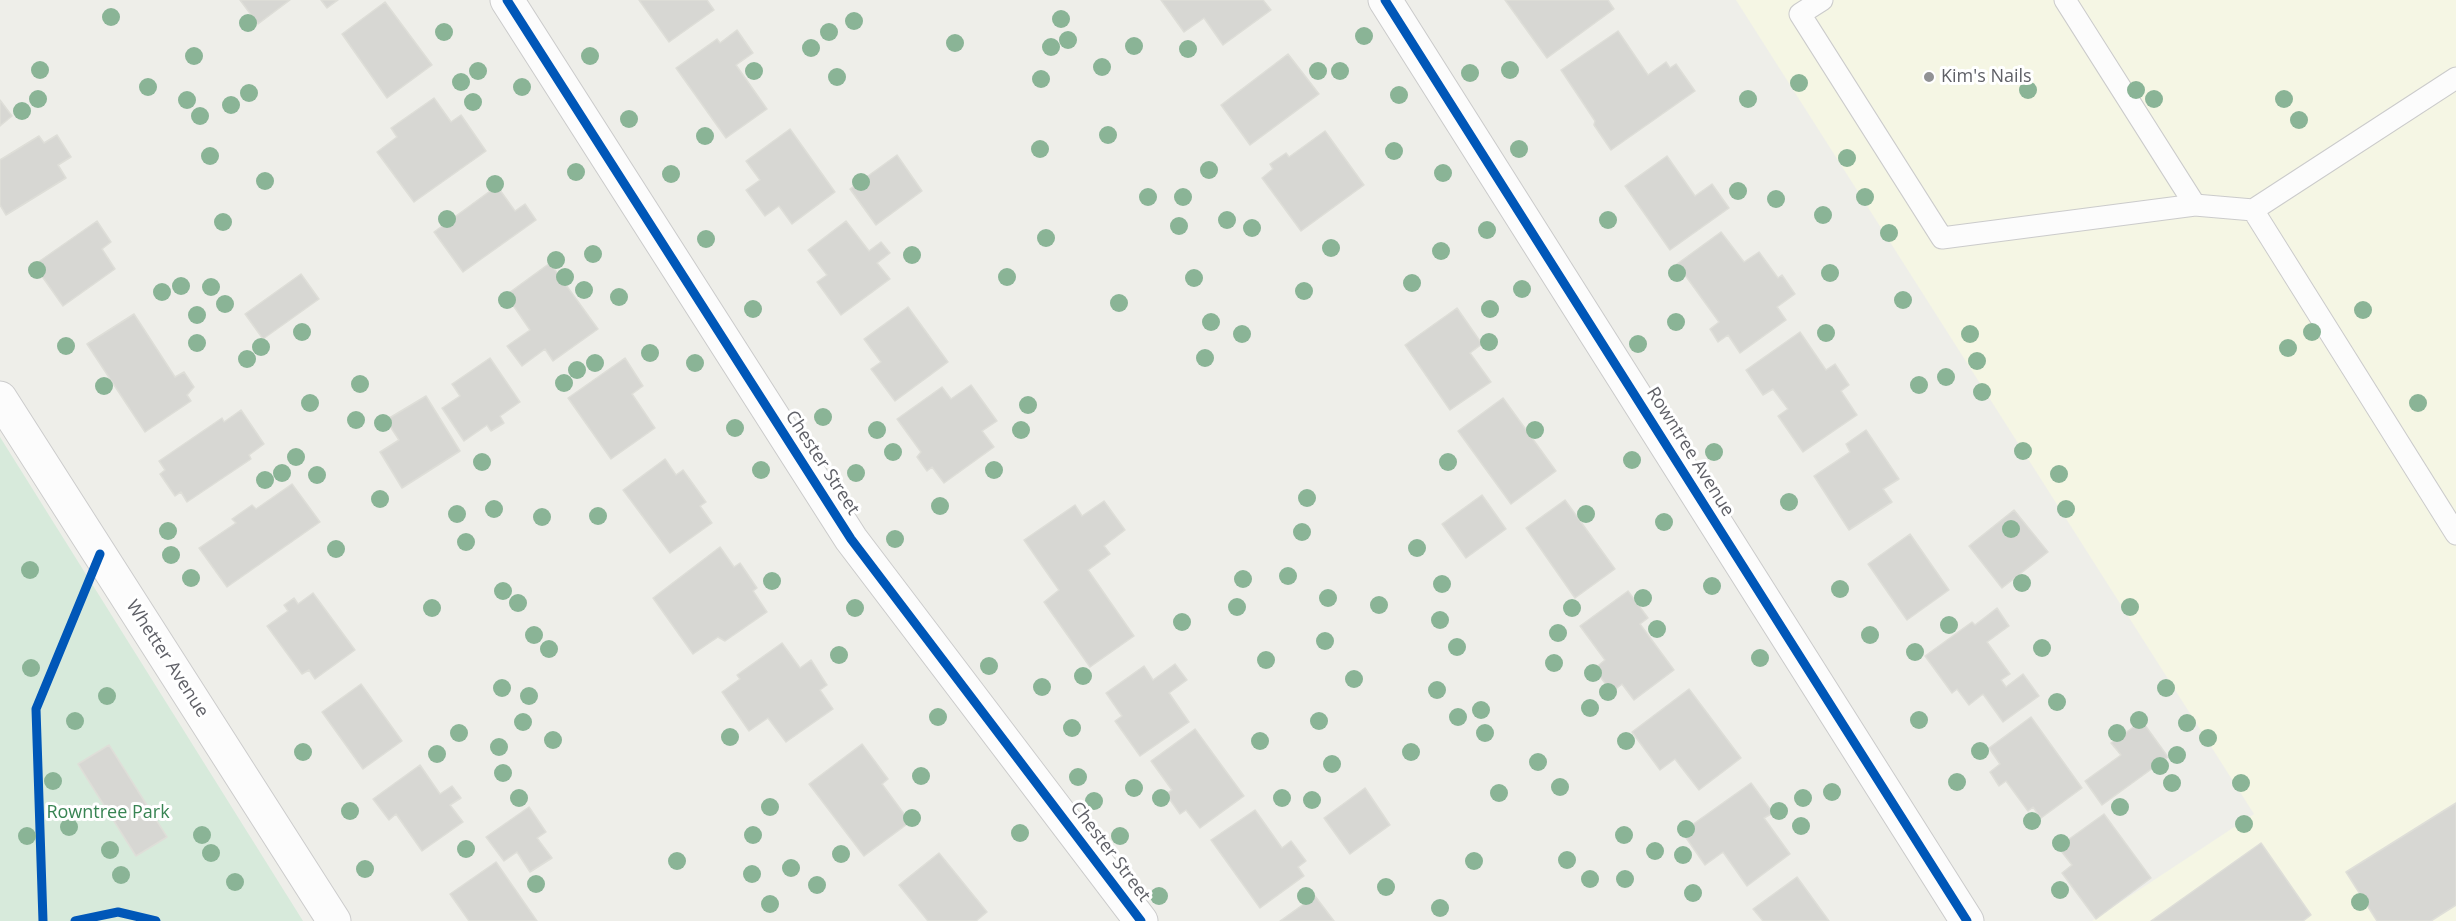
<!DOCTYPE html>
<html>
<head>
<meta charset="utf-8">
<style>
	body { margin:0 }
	canvas { display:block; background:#eeeee9 }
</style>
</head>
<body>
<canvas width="2456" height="921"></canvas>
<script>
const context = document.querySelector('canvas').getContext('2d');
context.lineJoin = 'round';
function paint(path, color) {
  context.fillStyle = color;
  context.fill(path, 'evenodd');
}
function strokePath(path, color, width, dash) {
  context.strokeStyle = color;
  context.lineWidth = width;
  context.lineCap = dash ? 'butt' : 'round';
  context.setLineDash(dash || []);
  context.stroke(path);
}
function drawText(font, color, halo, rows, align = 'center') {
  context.font = font + ' "Open Sans",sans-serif';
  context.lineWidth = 6;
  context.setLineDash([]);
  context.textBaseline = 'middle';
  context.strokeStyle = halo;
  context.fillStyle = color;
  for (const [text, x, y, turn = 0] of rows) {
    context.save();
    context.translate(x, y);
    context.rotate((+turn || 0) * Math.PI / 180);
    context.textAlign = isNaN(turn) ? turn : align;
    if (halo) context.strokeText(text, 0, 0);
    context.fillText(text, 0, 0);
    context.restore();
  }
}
paint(new Path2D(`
	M1736 0H2456V921H2092L2254 814Z`), '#f5f6e4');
paint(new Path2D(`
	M0 437 303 921H0Z`), '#d7eadb');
const building = new Path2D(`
	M240 0H290L258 24Z
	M321 0H338L327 8Z
	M639 0H707L714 10 669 42Z
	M1161 0H1263L1271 10 1223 45 1204 18 1184 32Z
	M1505 0H1608L1614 9 1547 58Z
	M385 2 432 65 387 98 342 34Z
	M737 30 753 53 736 65 767 109 726 138 676 68 717 39 720 43Z
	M1618 31 1648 75 1666 62 1670 68 1676 64 1695 91 1611 150 1594 125 1595 121 1561 70Z
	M1288 54 1319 94 1250 145 1221 105Z
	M434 98 451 122 461 115 486 151 414 202 377 152 397 137 391 128Z
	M0 100 12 116 0 126Z
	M790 129 835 192 792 224 779 206 765 216 746 190 760 180 746 161Z
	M1325 131 1364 185 1301 231 1262 178 1273 169 1270 164 1286 153 1289 157Z
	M57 135 71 157 58 165 66 178 6 215 0 205V160L39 136 44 143Z
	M897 155 922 191 876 225 850 189Z
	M1667 156 1695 196 1712 184 1729 208 1670 250 1625 186Z
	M497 186 515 211 525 204 536 220 463 272 434 232Z
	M97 221 111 242 102 249 115 269 63 306 34 265Z
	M846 221 869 251 881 242 890 253 877 263 890 279 841 315 817 282 827 275 808 250Z
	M1721 232 1744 262 1759 252 1778 278 1782 275 1795 294 1777 307 1786 320 1740 353 1728 335 1718 342 1710 329 1719 322 1677 264Z
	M550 263 598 329 553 361 545 349 522 366 507 346 530 330 506 295Z
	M301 274 319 299 263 339 245 314Z
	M908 307 948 362 895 401 871 369 881 362 864 339Z
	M1457 308 1482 344 1470 353 1491 382 1450 410 1405 345Z
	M134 314 175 377 184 372 194 387 187 395 191 401 145 432 87 344Z
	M1800 332 1826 370 1835 364 1849 385 1841 391 1857 415 1803 452 1778 416 1788 409 1773 389 1763 395 1746 370Z
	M490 358 520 402 500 416 504 423 491 431 487 425 464 441 442 408 460 396 452 384Z
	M625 358 643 386 632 394 655 428 611 459 568 398Z
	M971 385 997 421 982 431 994 447 944 483 932 467 927 471 917 457 921 452 897 419 942 387 951 399Z
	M426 396 460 451 402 488 380 452 399 440 386 420Z
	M1503 398 1556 471 1511 504 1458 431Z
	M241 410 264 444 249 455 251 459 187 502 181 492 175 496 160 474 165 470 159 461 222 418 224 422Z
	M1866 430 1899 479 1883 489 1892 502 1849 530 1814 476 1850 452 1846 444Z
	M665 459 676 475 683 470 706 502 700 506 712 523 670 553 623 490Z
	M292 484 320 522 227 587 199 548 236 523 232 519 252 505 256 509Z
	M1482 495 1506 529 1466 558 1442 524Z
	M1565 500 1615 569 1575 598 1526 528Z
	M1104 501 1125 530 1104 546 1110 554 1088 570 1134 636 1090 667 1044 602 1059 590 1024 540 1075 505 1082 516Z
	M2014 510 2048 552 2002 588 1969 546Z
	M1910 534 1949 590 1907 620 1868 564Z
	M720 547 734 567 740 563 757 588 753 591 767 612 725 641 718 637 693 654 653 598Z
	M1628 591 1648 618 1640 624 1674 670 1634 700 1622 684 1612 692 1594 669 1605 660 1580 626Z
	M313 593 355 650 315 679 309 670 302 674 267 626 288 611 284 605 294 598 298 604Z
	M1997 608 2009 626 1987 642 2010 674 2001 680 2006 687 2023 674 2039 696 2003 722 1983 694 1969 705 1957 689 1952 693 1925 656 1972 622 1975 625Z
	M782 643 800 668 811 660 827 685 820 690 833 709 786 742 768 718 749 731 722 692 740 679 737 675Z
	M1175 664 1187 680 1169 693 1189 722 1140 756 1115 721 1122 716 1106 693 1144 666 1153 680Z
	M361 684 402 741 363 769 322 712Z
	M1689 689 1741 758 1699 790 1675 759 1660 770 1632 732Z
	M2031 717 2082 788 2041 818 2033 807 2028 811 2006 781 1999 786 1990 772 2000 764 1989 748Z
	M2142 721 2168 757 2102 805 2085 781 2121 755 2111 743Z
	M1195 729 1244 796 1200 828 1186 810 1180 814 1166 794 1172 790 1151 761Z
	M862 744 888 779 882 784 910 822 864 856 809 784Z
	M109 745 167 837 136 856 78 764Z
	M420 765 440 794 452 786 461 798 450 805 463 822 422 851 396 814 389 820 373 799Z
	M1751 783 1773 813 1764 818 1790 854 1747 886 1723 852 1705 865 1682 832Z
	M1365 788 1390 825 1350 854 1324 818Z
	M2456 803V905L2431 921H2377L2346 872Z
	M529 807 546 832 537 838 552 858 530 872 517 852 504 861 486 837Z
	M1255 810 1282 848 1291 841 1306 861 1298 867 1304 876 1260 908 1211 840Z
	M2104 814 2151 878 2096 919 2062 873 2072 865 2058 847Z
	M2261 843 2311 915 2303 921H2151Z
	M939 853 987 912 976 921H928L899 885Z
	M496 862 537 921H469L450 894Z
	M1797 877 1829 921H1763L1753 909Z
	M1315 896 1334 921H1280Z`);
paint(building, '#d7d7d3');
strokePath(building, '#deded8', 1.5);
const lane = new Path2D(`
	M1822 0 1800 14 1942 238 2195 205 2065 0
	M2456 78 2253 210 2456 534
	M2195 205 2253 210`);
const street = new Path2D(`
	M507 0 851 539 1141 921
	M1385 0 1967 921`);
const secondary = new Path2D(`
	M0 398 334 921`);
strokePath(lane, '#cbcbcb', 23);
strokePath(street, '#cbcbcb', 35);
strokePath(secondary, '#ccc', 35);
strokePath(lane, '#fcfcfc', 21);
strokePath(street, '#fcfcfc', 33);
strokePath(secondary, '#fcfcfc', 33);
strokePath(new Path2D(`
	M507 0 851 539 1141 921
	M1385 0 1967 921
	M43 921 36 709 100 554
	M75 921 118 912 156 921`), '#0057b8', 9);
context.fillStyle = '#8ab496';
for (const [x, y] of [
	[111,17],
	[1061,19],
	[854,21],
	[248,23],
	[444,32],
	[829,32],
	[1364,36],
	[1068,40],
	[955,43],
	[1134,46],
	[1051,47],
	[811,48],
	[1188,49],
	[194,56],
	[590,56],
	[1102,67],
	[40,70],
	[1510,70],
	[478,71],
	[754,71],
	[1318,71],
	[1340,71],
	[1470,73],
	[837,77],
	[1041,79],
	[461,82],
	[1799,83],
	[148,87],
	[522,87],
	[2028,90],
	[2136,90],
	[249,93],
	[1399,95],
	[38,99],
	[1748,99],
	[2154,99],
	[2284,99],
	[187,100],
	[473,102],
	[231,105],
	[22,111],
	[200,116],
	[629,119],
	[2299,120],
	[1108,135],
	[705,136],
	[1040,149],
	[1519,149],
	[1394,151],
	[210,156],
	[1847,158],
	[1209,170],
	[576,172],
	[1443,173],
	[671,174],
	[265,181],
	[861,182],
	[495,184],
	[1738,191],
	[1148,197],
	[1183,197],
	[1865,197],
	[1776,199],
	[1823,215],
	[447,219],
	[1227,220],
	[1608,220],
	[223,222],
	[1179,226],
	[1252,228],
	[1487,230],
	[1889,233],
	[1046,238],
	[706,239],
	[1331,248],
	[1441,251],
	[593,254],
	[912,255],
	[556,260],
	[37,270],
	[1677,273],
	[1830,273],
	[565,277],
	[1007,277],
	[1194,278],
	[1412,283],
	[181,286],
	[211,287],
	[1522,289],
	[584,290],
	[1304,291],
	[162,292],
	[619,297],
	[507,300],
	[1903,300],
	[1119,303],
	[225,304],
	[753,309],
	[1490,309],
	[2363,310],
	[197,315],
	[1211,322],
	[1676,322],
	[302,332],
	[2312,332],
	[1826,333],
	[1242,334],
	[1970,334],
	[1489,342],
	[197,343],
	[1638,344],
	[66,346],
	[261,347],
	[2288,348],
	[650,353],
	[1205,358],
	[247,359],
	[1977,361],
	[595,363],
	[695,363],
	[577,370],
	[1946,377],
	[564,383],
	[360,384],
	[1919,385],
	[104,386],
	[1982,392],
	[310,403],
	[2418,403],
	[1028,405],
	[823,417],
	[356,420],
	[383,423],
	[735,428],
	[877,430],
	[1021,430],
	[1535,430],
	[2023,451],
	[893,452],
	[1714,452],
	[296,457],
	[1632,460],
	[482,462],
	[1448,462],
	[761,470],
	[994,470],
	[282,473],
	[856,473],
	[2059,474],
	[317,475],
	[265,480],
	[1307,498],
	[380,499],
	[1789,502],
	[940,506],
	[494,509],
	[2066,509],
	[457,514],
	[1586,514],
	[598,516],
	[542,517],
	[1664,522],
	[2011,529],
	[168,531],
	[1302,532],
	[895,539],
	[466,542],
	[1417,548],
	[336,549],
	[171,555],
	[30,570],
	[1288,576],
	[191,578],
	[1243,579],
	[772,581],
	[2022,583],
	[1442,584],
	[1712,586],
	[1840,589],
	[503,591],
	[1328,598],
	[1643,598],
	[518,603],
	[1379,605],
	[1237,607],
	[2130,607],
	[432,608],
	[855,608],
	[1572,608],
	[1440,620],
	[1182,622],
	[1949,625],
	[1657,629],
	[1558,633],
	[534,635],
	[1870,635],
	[1325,641],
	[1457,647],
	[2042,648],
	[549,649],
	[1915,652],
	[839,655],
	[1760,658],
	[1266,660],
	[1554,663],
	[989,666],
	[31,668],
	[1593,673],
	[1083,676],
	[1354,679],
	[1042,687],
	[502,688],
	[2166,688],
	[1437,690],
	[1608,692],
	[107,696],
	[529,696],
	[2057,702],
	[1590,708],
	[1481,710],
	[938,717],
	[1458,717],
	[1919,720],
	[2139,720],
	[75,721],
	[1319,721],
	[523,722],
	[2187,723],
	[1072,728],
	[459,733],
	[1485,733],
	[2117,733],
	[730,737],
	[2208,738],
	[553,740],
	[1260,741],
	[1626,741],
	[499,747],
	[1980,751],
	[303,752],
	[1411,752],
	[437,754],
	[2177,755],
	[1538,762],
	[1332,764],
	[2160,766],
	[503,773],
	[921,776],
	[1078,777],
	[53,781],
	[1957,782],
	[2172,783],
	[2241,783],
	[1560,787],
	[1134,788],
	[1832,792],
	[1499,793],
	[519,798],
	[1161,798],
	[1282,798],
	[1803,798],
	[1312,800],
	[1094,801],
	[770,807],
	[2120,807],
	[350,811],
	[1779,811],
	[912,818],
	[2032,821],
	[2244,824],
	[1801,826],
	[69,827],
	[1686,829],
	[1020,833],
	[202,835],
	[753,835],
	[1624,835],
	[27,836],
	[1120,836],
	[2061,843],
	[466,849],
	[110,850],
	[1655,851],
	[211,853],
	[841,854],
	[1683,855],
	[1567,860],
	[677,861],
	[1474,861],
	[791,868],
	[365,869],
	[752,874],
	[121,875],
	[1590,879],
	[1625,879],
	[235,882],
	[536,884],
	[817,885],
	[1386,887],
	[2060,890],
	[1693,893],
	[1159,896],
	[1306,896],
	[2360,902],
	[770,904],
	[1440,908]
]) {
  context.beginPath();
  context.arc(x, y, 9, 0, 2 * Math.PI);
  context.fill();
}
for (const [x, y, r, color] of [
	[1929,77,6,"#919294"]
]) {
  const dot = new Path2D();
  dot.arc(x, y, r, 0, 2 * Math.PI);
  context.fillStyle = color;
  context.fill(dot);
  strokePath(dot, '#fff', 2);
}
drawText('18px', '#5f6067', '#fff', [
	["Kim's Nails",1941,77]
], 'left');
drawText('18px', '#5f6067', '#fff', [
	["Rowntree Avenue",1690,452,58],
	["Chester Street",822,463,57],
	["Whetter Avenue",167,659,57],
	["Chester Street",1110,852,53]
]);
drawText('18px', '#388453', '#fff', [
	["Rowntree Park",108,813]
]);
</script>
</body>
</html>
